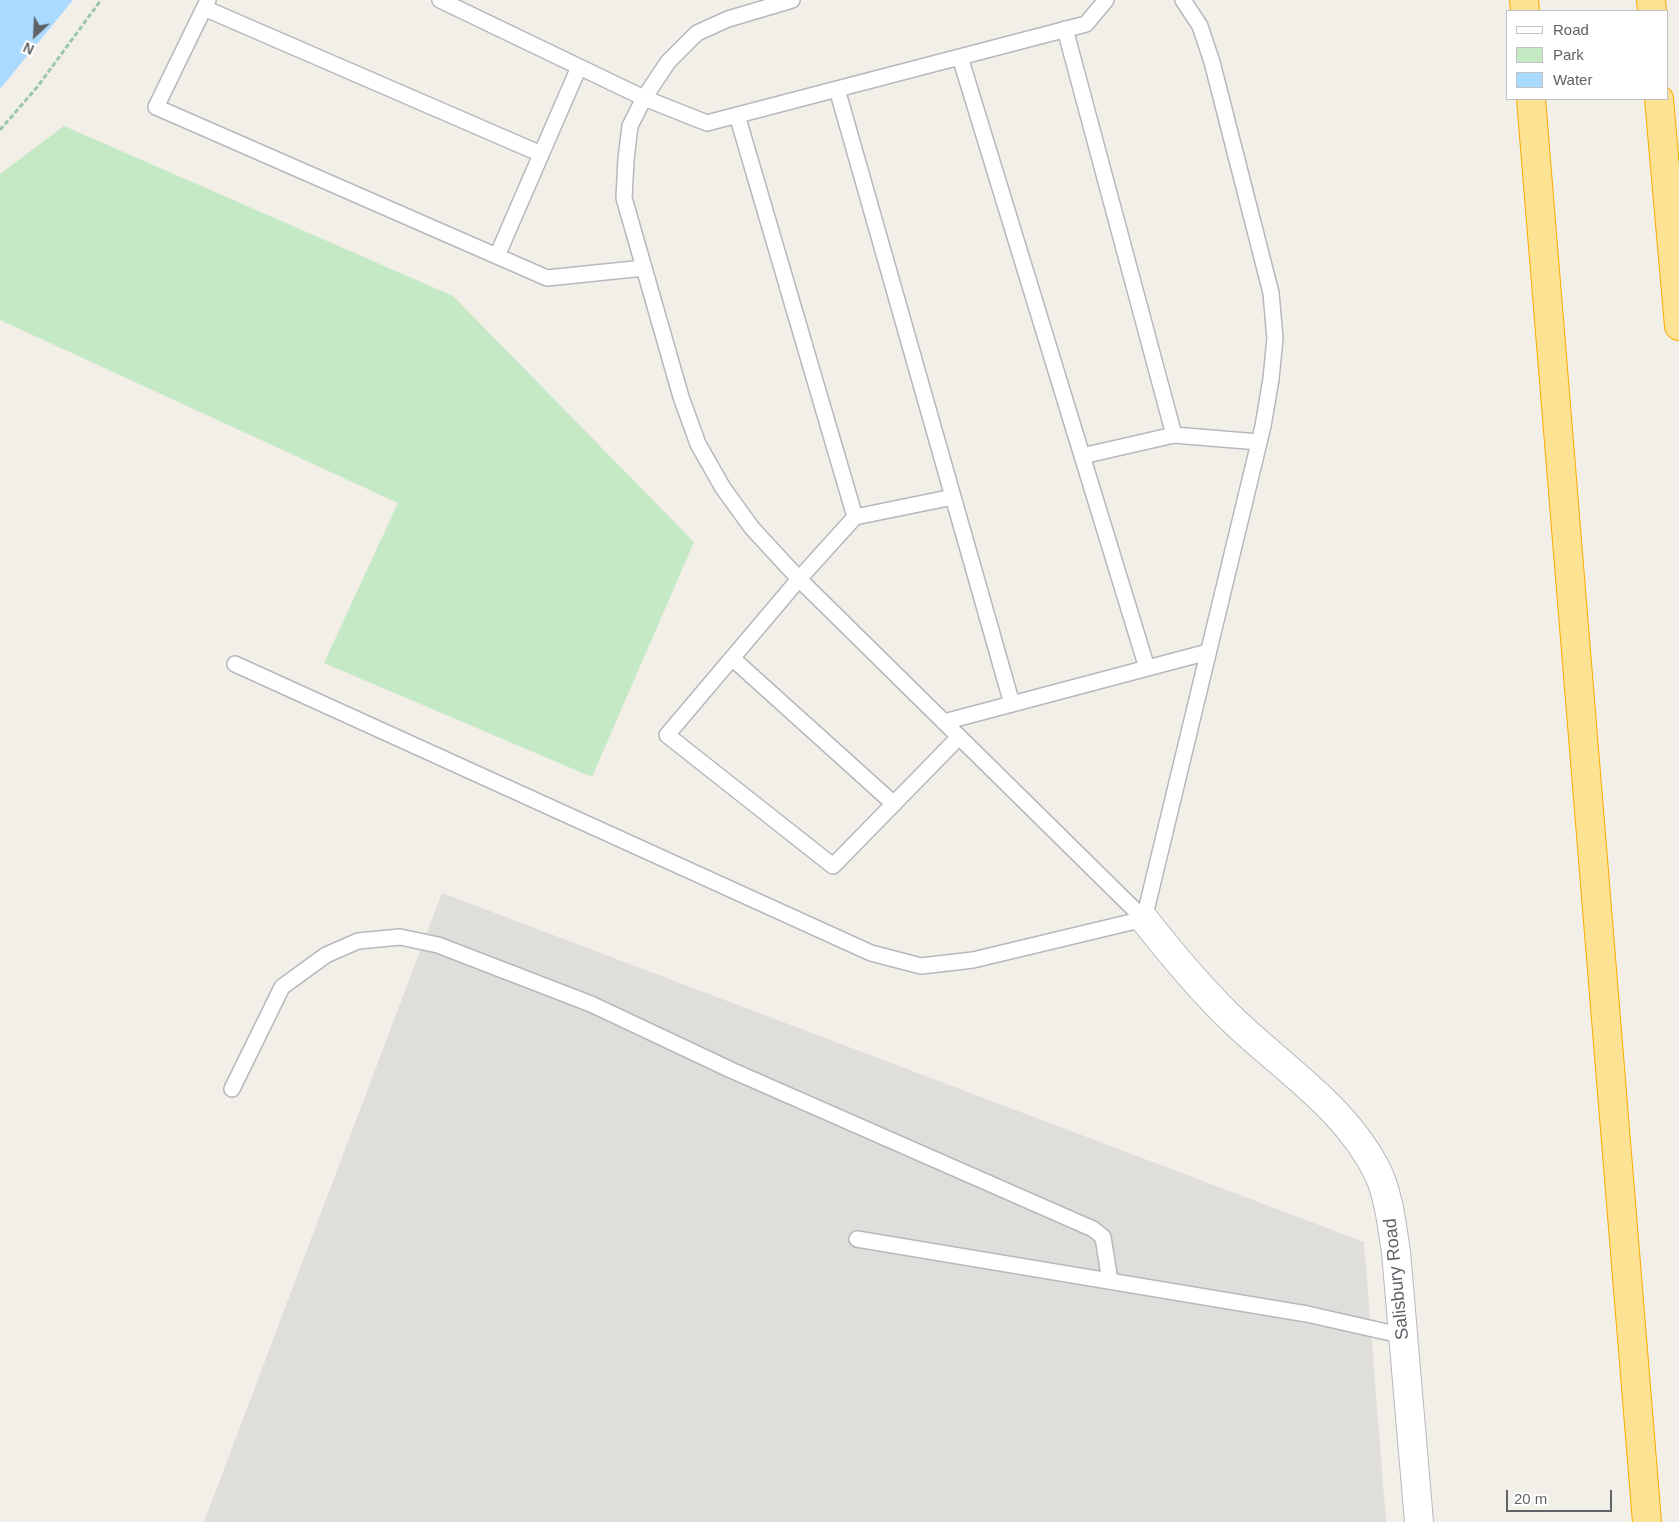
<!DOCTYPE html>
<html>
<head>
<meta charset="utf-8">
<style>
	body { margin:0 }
	#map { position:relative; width:1679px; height:1522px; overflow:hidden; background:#f1efe8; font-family:Helvetica,sans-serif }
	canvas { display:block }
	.legend { position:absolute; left:1506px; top:10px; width:162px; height:90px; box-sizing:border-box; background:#fff; border:1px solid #bfc1c3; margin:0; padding:6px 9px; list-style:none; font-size:15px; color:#5f6368 }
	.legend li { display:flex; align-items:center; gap:10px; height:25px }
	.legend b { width:25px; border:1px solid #bfc1c3 }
	.north { position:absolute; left:10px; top:10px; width:50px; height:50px; -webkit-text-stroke:4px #fff; paint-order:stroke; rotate:205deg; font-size:14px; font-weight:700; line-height:20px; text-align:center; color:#5f6368 }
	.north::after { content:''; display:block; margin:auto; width:18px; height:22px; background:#5f6368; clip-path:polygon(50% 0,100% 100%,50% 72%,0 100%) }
	.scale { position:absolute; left:1506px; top:1490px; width:106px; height:22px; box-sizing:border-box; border:2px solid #5f6368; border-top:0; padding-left:6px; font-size:15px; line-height:18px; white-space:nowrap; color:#5f6368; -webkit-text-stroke:4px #fff; paint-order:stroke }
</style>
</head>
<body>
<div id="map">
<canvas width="1679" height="1522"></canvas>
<ul class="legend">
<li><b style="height:6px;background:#fff"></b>Road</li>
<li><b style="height:14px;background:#c5e8c5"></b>Park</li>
<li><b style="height:14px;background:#aadaff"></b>Water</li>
</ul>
<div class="north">N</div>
<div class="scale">20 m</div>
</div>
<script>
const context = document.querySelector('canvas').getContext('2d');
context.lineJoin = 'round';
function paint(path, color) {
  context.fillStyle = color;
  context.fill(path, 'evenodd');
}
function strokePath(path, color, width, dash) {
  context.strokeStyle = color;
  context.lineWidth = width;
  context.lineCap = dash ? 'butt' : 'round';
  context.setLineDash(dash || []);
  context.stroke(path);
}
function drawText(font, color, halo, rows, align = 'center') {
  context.font = font + ' Helvetica,sans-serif';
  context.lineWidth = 4.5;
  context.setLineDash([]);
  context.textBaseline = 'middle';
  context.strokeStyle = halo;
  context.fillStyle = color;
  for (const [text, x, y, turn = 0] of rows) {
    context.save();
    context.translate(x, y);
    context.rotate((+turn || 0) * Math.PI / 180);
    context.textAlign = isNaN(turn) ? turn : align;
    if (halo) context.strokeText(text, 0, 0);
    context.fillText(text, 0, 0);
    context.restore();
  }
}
paint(new Path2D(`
	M442 893 1364 1242 1386 1522H204Z`), '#e0deda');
paint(new Path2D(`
	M64 126 453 296 694 542 592 777 324 663 398 503 0 320V174Z`), '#c5e8c5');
paint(new Path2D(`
	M0 0H73L0 89Z`), '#aadaff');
const service = new Path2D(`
	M208 0 156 107 547 278 644 268
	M440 0 644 98 707 123 1086 24 1106 0
	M792 0 728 19 697 33 668 62 644 98 630 126 626 159 624 198 681 397 698 444 723 488 752 528 799 579 1144 919
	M204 8 541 154
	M1065 29 1174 435
	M960 57 1147 668
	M837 89 1012 704
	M737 115 855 517
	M497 256 579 67
	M1082 456 1174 435 1259 442
	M953 497 855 517 799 579 667 735 833 866 959 737
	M732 658 894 804
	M235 664 871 953 921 966 973 960 1144 919
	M944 722 1208 652
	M1144 919 1263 426 1271 379 1275 338 1271 293 1212 62 1200 26 1183 0
	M232 1089 282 987 326 955 358 941 400 937 438 945 591 1004 731 1070 1093 1229 1103 1237 1110 1281
	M857 1239 1307 1314 1404 1336`);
const minor = new Path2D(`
	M1144 919C1173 956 1203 992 1237 1024 1287 1071 1349 1111 1379 1175 1389 1198 1392 1226 1396 1252L1419 1522`);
const motorway = new Path2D(`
	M1524 0 1525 11
	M1651 0 1652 11
	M1531 99 1647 1522
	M1659 99 1679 326`);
strokePath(service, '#b5b8bc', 18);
strokePath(minor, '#b5b8bc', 30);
strokePath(motorway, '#f9ab00', 30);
strokePath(new Path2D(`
	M0 130 38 86 101 0`), '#9cc7a9', 3, [5, 2.5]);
strokePath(service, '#fff', 15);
strokePath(minor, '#fff', 28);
strokePath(motorway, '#fde293', 28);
drawText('18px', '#5f6368', '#fff', [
	["Salisbury Road",1397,1279,-96]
]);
</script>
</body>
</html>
